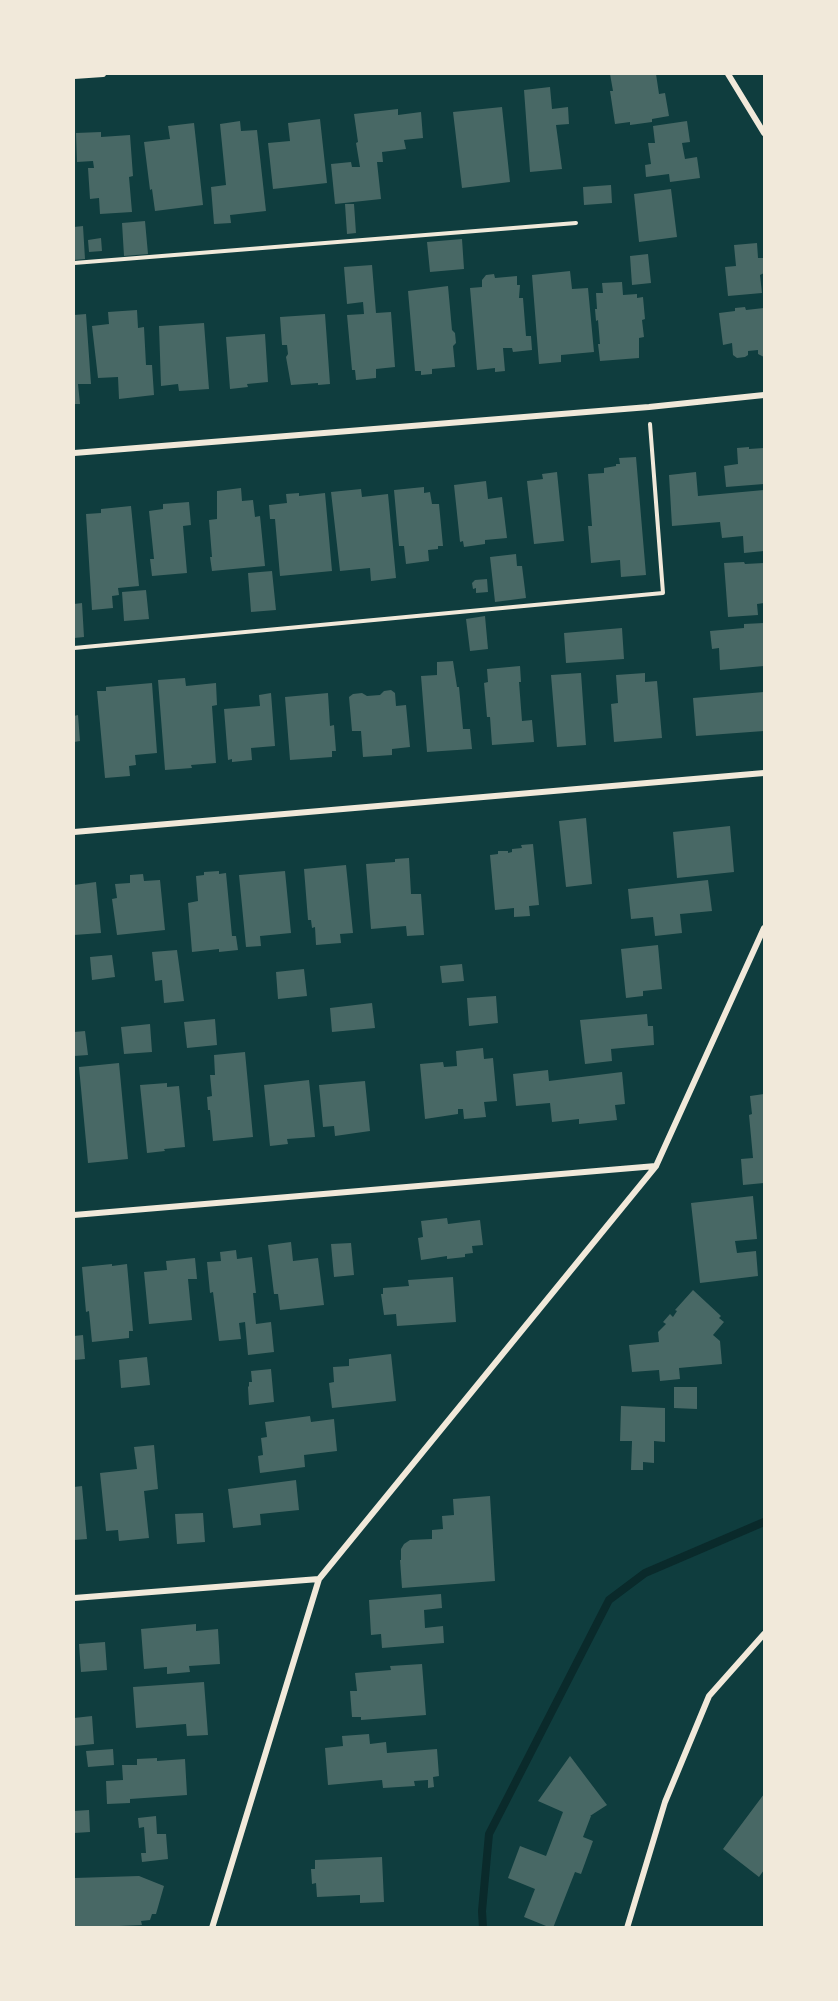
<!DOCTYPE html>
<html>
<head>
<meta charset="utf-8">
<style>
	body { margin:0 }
	#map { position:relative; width:838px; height:2001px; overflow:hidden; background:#0f3d3e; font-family:"Libre Baskerville",serif }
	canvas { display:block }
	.frame { position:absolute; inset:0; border:75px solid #f1e9da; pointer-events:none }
</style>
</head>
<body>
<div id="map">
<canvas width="838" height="2001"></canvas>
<div class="frame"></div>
</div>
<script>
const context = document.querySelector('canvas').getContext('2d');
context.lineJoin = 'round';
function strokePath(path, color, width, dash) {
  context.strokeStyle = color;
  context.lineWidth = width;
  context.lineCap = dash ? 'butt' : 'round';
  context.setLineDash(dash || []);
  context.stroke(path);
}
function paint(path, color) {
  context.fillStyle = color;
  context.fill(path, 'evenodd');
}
strokePath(new Path2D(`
	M483 1928 482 1911 489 1834 609 1600 645 1573 764 1522`), '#0a2a2b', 8);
paint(new Path2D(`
	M610 74H656L659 94 665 93 669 116 652 119V122L630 125V122L615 124 610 91H613Z
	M550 87 552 109 568 107 569 124 556 125 562 169 530 172 524 90Z
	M502 107 510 182 462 188 453 112Z
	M398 109V115L421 112 423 138 404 140 406 149 382 152 383 162H377L381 199 335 204 331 164 351 162 352 167H360L356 143 358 142 354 114Z
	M320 119 327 183 273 189 268 143 290 141 288 123Z
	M240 121 241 131 257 130 266 211 230 215 231 223 214 224 211 187 226 185 220 124Z
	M687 121 690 142 682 143 685 159 697 157 700 178 670 182 669 174 646 177 645 165 651 164 648 143H655L653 126Z
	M194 123 203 205 155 211 152 189 150 190 144 142 170 139 168 126Z
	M101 132V137L130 135 133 176 129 177 132 212 100 214 99 198 90 199 88 168H94L93 161 77 162 76 133Z
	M611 185 612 203 584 205 583 187Z
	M671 189 677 237 639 242 634 194Z
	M345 204H354L356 233 347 234Z
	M145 221 148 254 124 256 122 223Z
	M83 226 85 259 74 260V227Z
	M101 238 102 251 89 252 88 240Z
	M462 239 464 269 430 272 427 242Z
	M757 243 758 258H763L764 273 760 275 762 293 728 296 725 267 736 266 734 245Z
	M648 254 651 283 632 285 630 256Z
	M372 265 376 313 391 312 395 367 376 369V378L356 380 355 370H352L347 315 364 314 363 302 347 304 344 267Z
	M570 271 572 289 588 288 594 352 561 355V362L539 364 532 275Z
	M494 274 495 278 517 276V285H520L519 298H523L526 336H531L532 350 513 352 512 348H503L505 371 495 372V368L477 370 470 288 482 287V280L486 275Z
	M622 282 623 295 637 294V298L643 297 645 319 642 320 644 337 639 338V358L600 361 598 344H600L598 320 596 321 595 309H597L596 293H603L602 283Z
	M448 286 452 330 455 333 456 343 453 346 455 367 432 369V374L421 375V371H415L408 291Z
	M745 307 746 310 764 308V357L758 354V350L748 351V355L745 357 737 358 733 355 732 343 723 345 719 313 735 311V308Z
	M137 310 138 328 144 327 146 365H152L154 395 119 399 118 377 98 378 92 326 109 324 108 312Z
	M86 314 91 384H78L80 404H74V315Z
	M325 314 330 384 318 385V383L291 385 286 357 288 354 287 345H282L280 317Z
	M204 323 209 389 179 391 178 384 161 386 159 326Z
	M265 334 268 382 247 384 248 387 230 389 226 337Z
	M749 447V449L764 448V484L726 487 724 466 738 464 737 448Z
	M636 457 646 575 621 577 620 560 591 563 588 526H592L588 474 604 473V468L616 466V464H620L619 458Z
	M557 472 564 541 534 544 527 481 543 479 542 474Z
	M696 472 698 496 764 490V551L744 553 743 536 722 538 720 522 672 526 669 475Z
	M486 481 488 499 502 497 507 538 485 540V544L464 547 463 541 460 542 454 485Z
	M424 487V493L430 492 432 504H439L443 546H438V549L428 550 429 561 406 564 404 546H399L394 490Z
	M241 488 242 501 253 500 255 517 260 516 265 566 212 571 210 557H212L209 520 217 519V491Z
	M361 489 362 497 388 494 396 578 371 581 370 568 340 571 331 492Z
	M299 493V496L325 493 332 571 280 576 275 519H270L269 505 287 503 286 494Z
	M189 502 191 525 183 526 187 573 152 576 150 559H154L149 511 163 509V504Z
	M131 506 139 586 118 588 119 595 112 596 113 608 92 610 86 514 101 513V509Z
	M516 554 517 566H522L526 598 495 602 490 557Z
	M744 562 745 564 764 563V603L757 604 758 615 728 617 724 563Z
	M272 571 276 610 251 612 248 573Z
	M487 579 488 592 476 593V588L473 589 472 583 475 580Z
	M146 590 149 619 124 621 122 592Z
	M82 603 84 637 74 638V604Z
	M485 616 488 649 470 651 466 619Z
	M764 623V666L720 670 719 648 712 649 710 631 744 628V624Z
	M622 628 624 659 566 663 564 633Z
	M453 661 457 687H459L463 729H470L472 749 427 752 421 676 437 675V662Z
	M520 666 521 682H519L522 721 532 720 534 742 492 745 490 717H487L484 683 488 682 487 669Z
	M581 673 586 745 557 747 551 675Z
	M645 673V682L657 681 662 738 614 742 611 704 618 703 616 675Z
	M185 678 186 686 216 683 217 705 212 706 216 763 191 765 192 768 165 770 158 680Z
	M152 683 157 753 135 755 136 765 129 766 130 776 105 778 97 691H106V687Z
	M391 690 395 693 396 706 406 705 410 747 392 749V755L363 757 361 731H352L349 697 353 694 362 693 367 696 380 695 384 691Z
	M764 692V731L696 736 693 698Z
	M271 693 275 746 251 748 252 760 232 762V759L228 760 224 709 260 706 259 695Z
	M328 693 330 726 334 725 336 751H332V757L290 760 285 697Z
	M78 715 80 741 74 742V716Z
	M586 818 592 884 566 887 559 821Z
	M730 826 734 872 677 878 673 832Z
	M533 844 539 905 529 906 530 916 514 917V908L495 910 490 855 498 854V851H508V853L512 852V849L522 848 521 845Z
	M409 858 411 894H421L424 935 407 936 406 926 371 929 366 864 395 862V859Z
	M346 865 353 933 340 934 341 943 316 945 315 927 312 928 311 920H308L304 869Z
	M219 871V874L226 873 232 936H236L238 950 219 952V949L192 952 188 903 198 901 196 876 204 875V872Z
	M285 871 291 933 260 936 261 946 246 947 239 875Z
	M143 874 144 881 160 880 165 930 117 935 112 899 117 898 115 884 130 883V875Z
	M708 880 712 911 680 914 682 933 655 936 653 917 631 919 628 889Z
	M96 882 101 933 74 935V885Z
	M658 945 662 989 643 991V996L626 998 621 949Z
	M177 950 184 1001 164 1003 162 980 155 981 152 952Z
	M112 955 115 977 92 980 90 957Z
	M462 964 464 981 442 983 440 966Z
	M304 969 307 996 278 999 276 972Z
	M496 996 498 1023 469 1026 467 998Z
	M372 1003 375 1028 332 1032 330 1008Z
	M647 1014 648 1026H653L654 1045 611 1049 612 1061 585 1064 580 1020Z
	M215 1019 217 1045 187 1048 184 1022Z
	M150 1024 152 1052 124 1054 121 1027Z
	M85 1031 88 1055 74 1056V1032Z
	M483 1048 484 1059 493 1058 497 1101 484 1102 486 1117 464 1119 463 1109H458V1114L425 1119 420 1064 443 1062 444 1067 457 1066 456 1051Z
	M245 1052 253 1137 213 1141 210 1110H208L207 1097 212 1096 210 1075H215L214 1055Z
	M119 1063 128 1159 88 1163 79 1067Z
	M548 1070 549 1081 622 1072 625 1104 615 1105 617 1120 579 1124V1119L552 1122 550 1103 516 1106 513 1074Z
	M309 1080 315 1137 287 1139 288 1144 270 1146 264 1085Z
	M365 1081 370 1131 335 1136 334 1126 323 1127 319 1085Z
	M167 1083V1087L179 1086 185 1147 164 1149 165 1151 147 1153 140 1085Z
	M764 1094V1183L743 1185 741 1159 753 1158 749 1115 752 1114 750 1096Z
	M753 1196 757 1239 735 1241 737 1253 756 1251 758 1276 700 1283 691 1203Z
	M447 1218 448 1224 480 1220 483 1245 472 1246 473 1253 465 1254V1257L447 1259V1256L421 1260 418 1238 423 1237 421 1221Z
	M291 1242 293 1261 318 1258 324 1305 280 1310 278 1294H274L268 1245Z
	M351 1243 354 1275 334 1277 331 1244Z
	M236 1250 237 1259 252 1257 256 1293H253L256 1324 271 1322 274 1352 248 1355 245 1322 239 1323 241 1339 219 1341 213 1292 210 1293 207 1262 221 1261 220 1252Z
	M195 1258 197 1279H188L192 1320 149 1324 144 1272 167 1270 166 1261Z
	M112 1264V1266L127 1264 133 1331H129V1338L92 1342 89 1311 86 1312 82 1267Z
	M453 1277 456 1322 397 1326 396 1314 384 1315 381 1294H383V1288L409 1286 408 1280Z
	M693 1290 721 1316 719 1318 724 1322 713 1335 720 1341 722 1364 679 1368 680 1379 660 1381 659 1370 632 1372 629 1345 659 1342 658 1332 666 1324 663 1322 670 1314 673 1317 677 1311 675 1310Z
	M83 1335 85 1359 74 1360V1336Z
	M391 1354 396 1401 332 1408 329 1383 334 1382 333 1367 349 1366V1359Z
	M147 1357 150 1385 121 1388 119 1360Z
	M271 1369 274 1402 249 1405 248 1387 249 1386V1382H252L251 1371Z
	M674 1387H697V1409L674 1408Z
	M621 1406 665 1408V1442L654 1441V1463L643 1462V1470H631L632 1441H620Z
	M310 1416 311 1422 334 1419 337 1451 304 1455 305 1467 260 1473 258 1456 263 1455 261 1438 267 1437 265 1422Z
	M154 1445 158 1489 144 1491 149 1538 119 1541 118 1530 106 1531 100 1473 137 1469 134 1447Z
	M296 1480 299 1510 260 1514 261 1525 233 1528 228 1489Z
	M82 1486 87 1539 74 1540V1487Z
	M490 1496 495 1581 402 1588 400 1560H401V1549L404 1544 410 1540 432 1539V1530L443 1529 442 1516 454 1515 453 1499Z
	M203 1513 205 1542 177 1544 175 1514Z
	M441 1594 442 1608 424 1610 425 1628 443 1626 444 1643 382 1648 381 1634 371 1635 369 1600Z
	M196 1624V1631L218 1629 220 1664 189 1666 190 1672 167 1674V1667L144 1669 141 1629Z
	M105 1642 107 1670 81 1672 79 1644Z
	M422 1664 426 1715 361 1720V1717H352L350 1691H357L355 1673 391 1670 390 1666Z
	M204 1682 208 1735 187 1736 186 1724 136 1728 133 1687Z
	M92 1716 94 1744 74 1746V1718Z
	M369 1734 370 1744 386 1742 387 1753 437 1749 439 1776 433 1777 434 1787 428 1788V1780L414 1781 415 1786 383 1788 382 1780 328 1785 325 1748 343 1746 342 1736Z
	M113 1749 114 1765 88 1767 86 1751Z
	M570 1756 607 1805 590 1816H591L583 1837 593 1841 581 1874 575 1872 553 1928H551L524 1917 535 1889 508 1878 520 1846 546 1856 563 1812 538 1801Z
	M157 1758V1761L185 1759 187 1795 130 1799V1803L107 1804 106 1781 123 1780 122 1765H137V1759Z
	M764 1794V1870L759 1877 723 1849Z
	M89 1810 90 1832 74 1833V1811Z
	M156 1816 157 1834H166L168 1859 142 1862 141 1853H146L144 1827 139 1828 138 1818Z
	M382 1857 384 1902 360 1903V1895L317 1897 316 1883 312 1884 311 1869H315V1860Z
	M139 1876 164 1886 156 1914H152L150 1920 141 1921 142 1925 74 1928V1878Z`), '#486865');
strokePath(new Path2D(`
	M74 263 576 223
	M74 648 663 593 650 424`), '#f1e9da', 4);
strokePath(new Path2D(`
	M728 74 764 133
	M74 76 103 74
	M74 453 649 407 764 395
	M74 832 764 773
	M74 1215 656 1166
	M74 1598 319 1579
	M212 1928 319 1579 656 1166 764 928
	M627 1928 665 1802 709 1696 764 1634`), '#f1e9da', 6);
</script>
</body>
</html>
